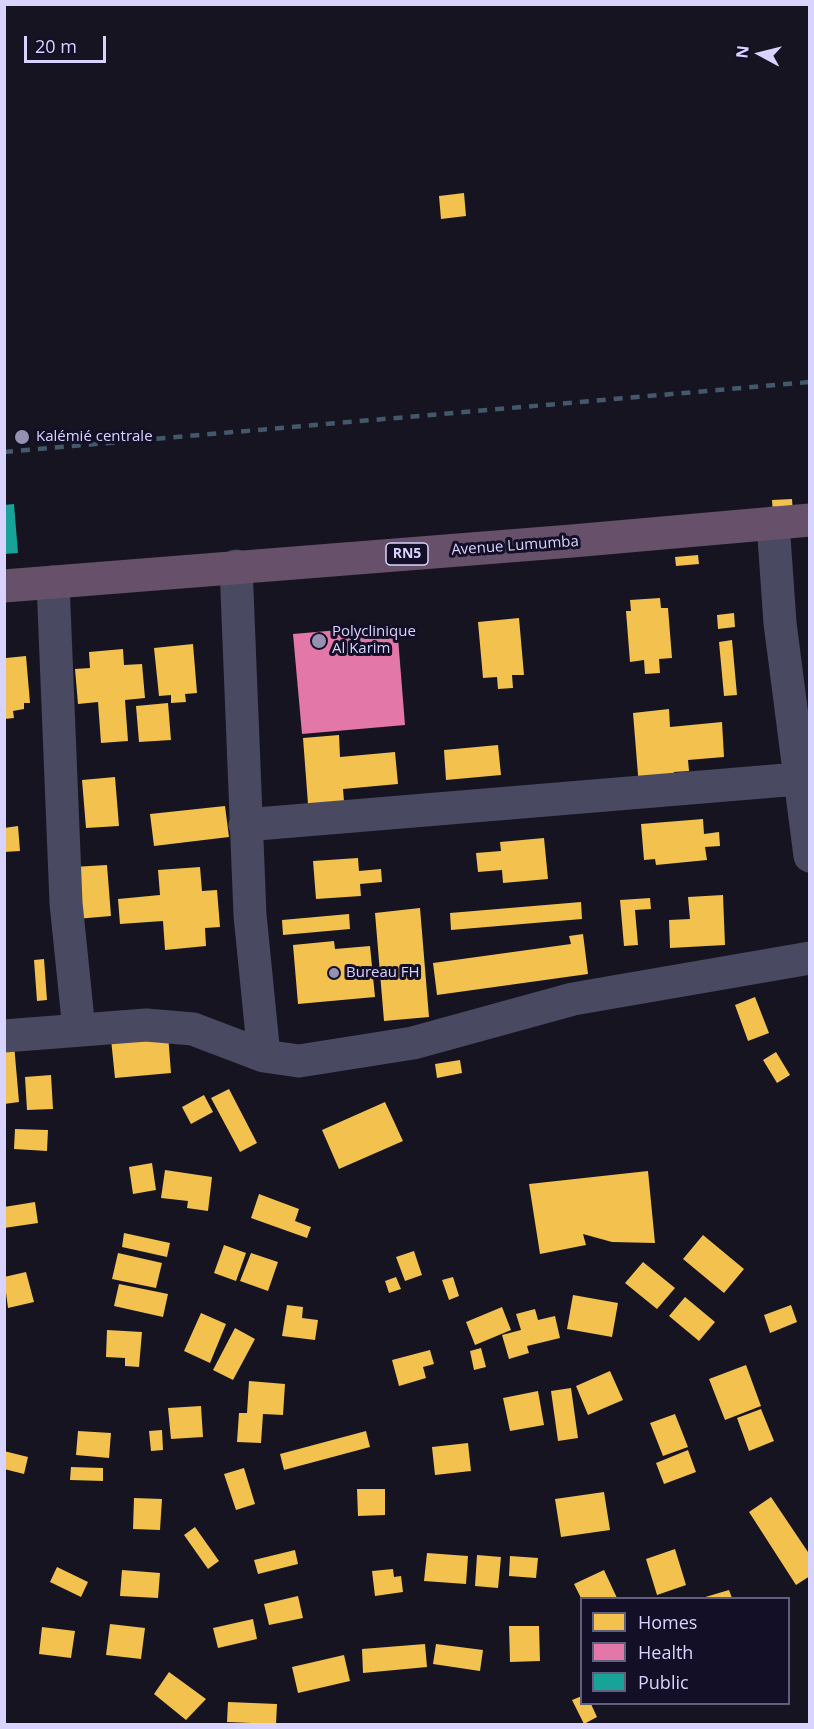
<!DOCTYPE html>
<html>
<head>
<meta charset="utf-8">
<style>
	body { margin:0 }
	#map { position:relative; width:814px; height:1729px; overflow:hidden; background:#161421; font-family:"Open Sans",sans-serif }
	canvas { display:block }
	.frame { position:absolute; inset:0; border:6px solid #d9d4ff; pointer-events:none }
	.legend { position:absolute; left:580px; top:1597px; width:210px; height:108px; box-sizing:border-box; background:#130f26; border:2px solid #625e7d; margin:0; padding:8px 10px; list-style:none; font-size:18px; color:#d9d4ff }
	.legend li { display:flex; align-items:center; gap:12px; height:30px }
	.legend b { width:30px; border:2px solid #625e7d }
	.north { position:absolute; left:730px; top:24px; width:60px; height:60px; -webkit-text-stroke:4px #130f26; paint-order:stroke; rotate:277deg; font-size:16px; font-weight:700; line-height:24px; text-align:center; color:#d9d4ff }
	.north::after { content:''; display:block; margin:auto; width:21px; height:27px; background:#d9d4ff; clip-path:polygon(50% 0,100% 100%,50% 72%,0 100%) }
	.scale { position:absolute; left:24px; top:36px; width:82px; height:27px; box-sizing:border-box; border:3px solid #d9d4ff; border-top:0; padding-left:8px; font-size:18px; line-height:21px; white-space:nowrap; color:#d9d4ff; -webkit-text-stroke:4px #130f26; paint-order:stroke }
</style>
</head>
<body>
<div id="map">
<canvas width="814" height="1729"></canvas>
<div class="frame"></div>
<ul class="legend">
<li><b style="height:16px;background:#f2c14e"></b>Homes</li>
<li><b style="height:16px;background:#e377a8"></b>Health</li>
<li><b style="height:16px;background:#17a398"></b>Public</li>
</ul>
<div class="north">N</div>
<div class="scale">20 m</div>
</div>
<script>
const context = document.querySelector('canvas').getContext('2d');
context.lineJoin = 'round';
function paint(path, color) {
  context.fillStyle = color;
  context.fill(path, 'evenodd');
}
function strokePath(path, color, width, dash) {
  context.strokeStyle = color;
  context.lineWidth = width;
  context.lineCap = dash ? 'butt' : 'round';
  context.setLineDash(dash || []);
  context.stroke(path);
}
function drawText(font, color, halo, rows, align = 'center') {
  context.font = font + ' "Open Sans",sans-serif';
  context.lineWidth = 6;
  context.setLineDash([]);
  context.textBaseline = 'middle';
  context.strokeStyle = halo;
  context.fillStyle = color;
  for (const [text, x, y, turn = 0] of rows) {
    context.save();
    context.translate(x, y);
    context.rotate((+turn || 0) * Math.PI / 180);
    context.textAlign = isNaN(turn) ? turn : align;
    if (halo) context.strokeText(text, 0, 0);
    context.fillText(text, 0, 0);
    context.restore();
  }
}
paint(new Path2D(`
	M464 193 466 216 441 219 439 196Z
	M792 499 793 513 773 515 772 500Z
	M698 555 699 564 676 566 675 557Z
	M660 598 661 608H668L672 658 659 659 660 673 645 674 644 660 630 662 626 611H631L630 600Z
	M734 613 735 627 718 629 717 615Z
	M519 618 524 675H512L513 688 498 689 497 677 483 678 478 622Z
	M732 640 737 695 724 696 719 642Z
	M193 644 197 693 185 694 186 702 171 703V695L159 696 154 648Z
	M123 649 124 665 142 664 145 698 125 700 128 741 101 743 98 702 78 704 75 669 90 668 89 652Z
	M26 656 30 703H24V709L13 711 14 718 4 719 6 658Z
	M168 703 171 740 139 742 136 706Z
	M669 709 670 727 722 722 724 757 688 760 689 771 674 772 675 784 639 787 633 713Z
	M339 735 340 757 395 752 398 784 343 789 345 814 309 817 303 738Z
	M498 745 501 775 446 780 444 750Z
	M115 777 119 826 86 828 82 780Z
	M225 806 229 837 154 846 150 814Z
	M703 819 704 834 719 832 720 846 705 847 707 860 656 865 655 859 644 860 641 824Z
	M18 826 20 851 4 852V828Z
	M544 838 548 879 503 883 502 870 478 872 476 853 501 851 500 842Z
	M358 858 359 871 381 869 382 882 360 884 361 896 316 899 313 861Z
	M107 865 111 916 76 919 73 867Z
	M200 867 202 891 217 890 220 927 205 928 206 946 165 950 163 921 120 924 118 899 160 895 158 870Z
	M723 895 725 945 670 948 669 920 690 919 688 897Z
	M650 898 651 909 635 910 638 945 624 946 620 900Z
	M581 902 582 919 451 930 450 913Z
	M420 908 429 1017 384 1021 375 913Z
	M349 914 350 929 283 935 282 920Z
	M583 934 588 974 437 995 433 963 571 944 569 936Z
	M334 941 335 949 370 946 375 997 298 1004 293 945Z
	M44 959 47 1000 37 1001 34 960Z
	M755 997 769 1033 748 1041 735 1005Z
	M168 1034 171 1073 115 1078 111 1039Z
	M14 1044 19 1102 4 1104V1045Z
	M776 1052 790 1075 777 1083 763 1060Z
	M460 1060 462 1073 437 1078 435 1064Z
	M51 1075 53 1109 27 1110 25 1077Z
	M229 1089 257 1143 240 1152 211 1098Z
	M204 1095 213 1112 191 1124 182 1107Z
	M385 1102 403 1141 339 1169 322 1130Z
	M15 1129 48 1130 47 1151 14 1149Z
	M152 1163 156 1190 133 1194 129 1167Z
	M165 1170 212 1177 208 1211 187 1208 188 1201 161 1198Z
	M648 1171 655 1243 612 1242 583 1234 586 1245 540 1254 529 1184Z
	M259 1194 299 1209 295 1221 311 1227 307 1238 251 1218Z
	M35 1202 38 1223 4 1228V1207Z
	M124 1233 170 1243 167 1257 122 1247Z
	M703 1235 744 1269 724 1293 683 1259Z
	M224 1245 246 1253 236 1281 214 1273Z
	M414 1251 422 1275 405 1281 396 1257Z
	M118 1253 162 1263 156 1288 112 1279Z
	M251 1253 278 1262 268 1291 240 1281Z
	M643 1262 675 1288 657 1309 625 1283Z
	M26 1272 34 1302 8 1308 4 1277Z
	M396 1277 401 1289 389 1293 385 1281Z
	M453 1277 459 1296 449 1300 442 1280Z
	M119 1284 168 1294 163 1317 114 1306Z
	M573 1295 618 1303 612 1337 567 1329Z
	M685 1297 715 1322 699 1341 669 1316Z
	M287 1305 303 1307 302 1318 318 1320 315 1340 282 1336Z
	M791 1305 797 1322 770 1333 764 1315Z
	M502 1307 511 1330 475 1345 466 1322Z
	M535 1309 538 1320 555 1316 560 1338 527 1346 529 1353 509 1359 502 1335 521 1330 516 1314Z
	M201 1313 226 1324 210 1363 184 1351Z
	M235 1328 255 1339 233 1380 213 1370Z
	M107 1330 142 1332 139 1367 125 1366V1358L106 1357Z
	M481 1348 486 1367 474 1370 470 1351Z
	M430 1350 434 1364 423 1367 426 1378 399 1386 392 1360Z
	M746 1365 761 1406 725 1420 709 1379Z
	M610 1371 623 1400 588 1415 576 1386Z
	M249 1381 285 1384 283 1415 263 1414 261 1443 237 1442 239 1413H247Z
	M571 1388 578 1438 558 1441 551 1391Z
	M538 1391 544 1425 510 1431 503 1398Z
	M201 1406 203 1437 171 1439 168 1408Z
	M761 1409 774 1441 749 1451 737 1418Z
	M675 1414 688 1447 663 1456 650 1423Z
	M162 1430 163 1450 151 1451 149 1431Z
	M78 1431 111 1433 109 1458 76 1455Z
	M366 1431 370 1447 284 1470 280 1454Z
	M468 1443 471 1471 435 1475 432 1447Z
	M688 1450 696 1472 664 1484 656 1463Z
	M4 1451 28 1457 24 1474 4 1469Z
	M71 1467 103 1468V1481L70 1480Z
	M244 1468 255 1504 236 1510 224 1474Z
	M357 1489H385V1515L358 1516Z
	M604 1492 610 1530 561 1537 555 1499Z
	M771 1497 810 1555V1576L796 1585 749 1512Z
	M134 1498 162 1499 160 1530 133 1529Z
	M195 1527 219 1561 208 1569 184 1535Z
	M675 1549 686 1585 657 1595 646 1559Z
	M295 1550 298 1564 258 1574 254 1560Z
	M427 1553 468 1556 466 1584 424 1581Z
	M477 1555 501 1557 498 1588 475 1586Z
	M510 1556 538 1558 536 1578 509 1576Z
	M57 1567 88 1582 81 1597 50 1582Z
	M393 1569 394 1577 401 1576 403 1592 375 1596 372 1571Z
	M122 1570 160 1573 158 1598 120 1596Z
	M604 1570 617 1598H581L574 1584Z
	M729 1590 732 1598H702Z
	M298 1596 303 1618 269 1625 264 1604Z
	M253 1619 257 1639 218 1648 213 1628Z
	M110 1624 145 1628 141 1659 106 1655Z
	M509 1626H539L540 1661 510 1662Z
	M42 1627 75 1631 71 1658 39 1654Z
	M425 1644 427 1667 363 1673 362 1649Z
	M436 1644 483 1650 480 1671 433 1664Z
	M344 1655 350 1681 298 1693 292 1667Z
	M169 1672 206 1699 186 1720 154 1694Z
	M582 1696V1704H591L597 1717 584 1724 572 1700Z
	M228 1702 277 1704 276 1724 227 1722Z`), '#f2c14e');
paint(new Path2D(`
	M397 625 405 725 302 734 293 634Z`), '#e377a8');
paint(new Path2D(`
	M14 504 18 553 4 554V505Z`), '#17a398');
strokePath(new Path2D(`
	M773 523 780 623 810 856
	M236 566 250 915 264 1056
	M53 582 66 903 79 1030
	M245 825 798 779
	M4 1036 146 1025 193 1029 264 1056 299 1061 413 1043 573 999 810 958`), '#4a4962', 33);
strokePath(new Path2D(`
	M4 586 572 541 810 520`), '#67516a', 33);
strokePath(new Path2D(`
	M4 452 810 382`), '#43596b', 4.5, [9, 8]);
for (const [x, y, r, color] of [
	[22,437,8,"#9591b1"],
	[319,641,8,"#9591b1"],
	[334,973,6,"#9591b1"]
]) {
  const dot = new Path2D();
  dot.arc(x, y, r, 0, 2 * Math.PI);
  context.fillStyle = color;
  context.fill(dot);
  strokePath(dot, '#130f26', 2);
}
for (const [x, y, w] of [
	[407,554,42]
]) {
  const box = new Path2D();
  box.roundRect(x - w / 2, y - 11, w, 22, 4.5);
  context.fillStyle = '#130f26';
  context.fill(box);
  strokePath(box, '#d9d4ff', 1.5);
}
drawText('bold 14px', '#d9d4ff', null, [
	["RN5",407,554]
]);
drawText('15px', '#d9d4ff', '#130f26', [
	["Kalémié centrale",36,437],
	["Polyclinique",332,632],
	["Al Karim",332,649],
	["Bureau FH",346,973]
], 'left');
drawText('15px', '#d9d4ff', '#130f26', [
	["Avenue Lumumba",515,546,-4]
]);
</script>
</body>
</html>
